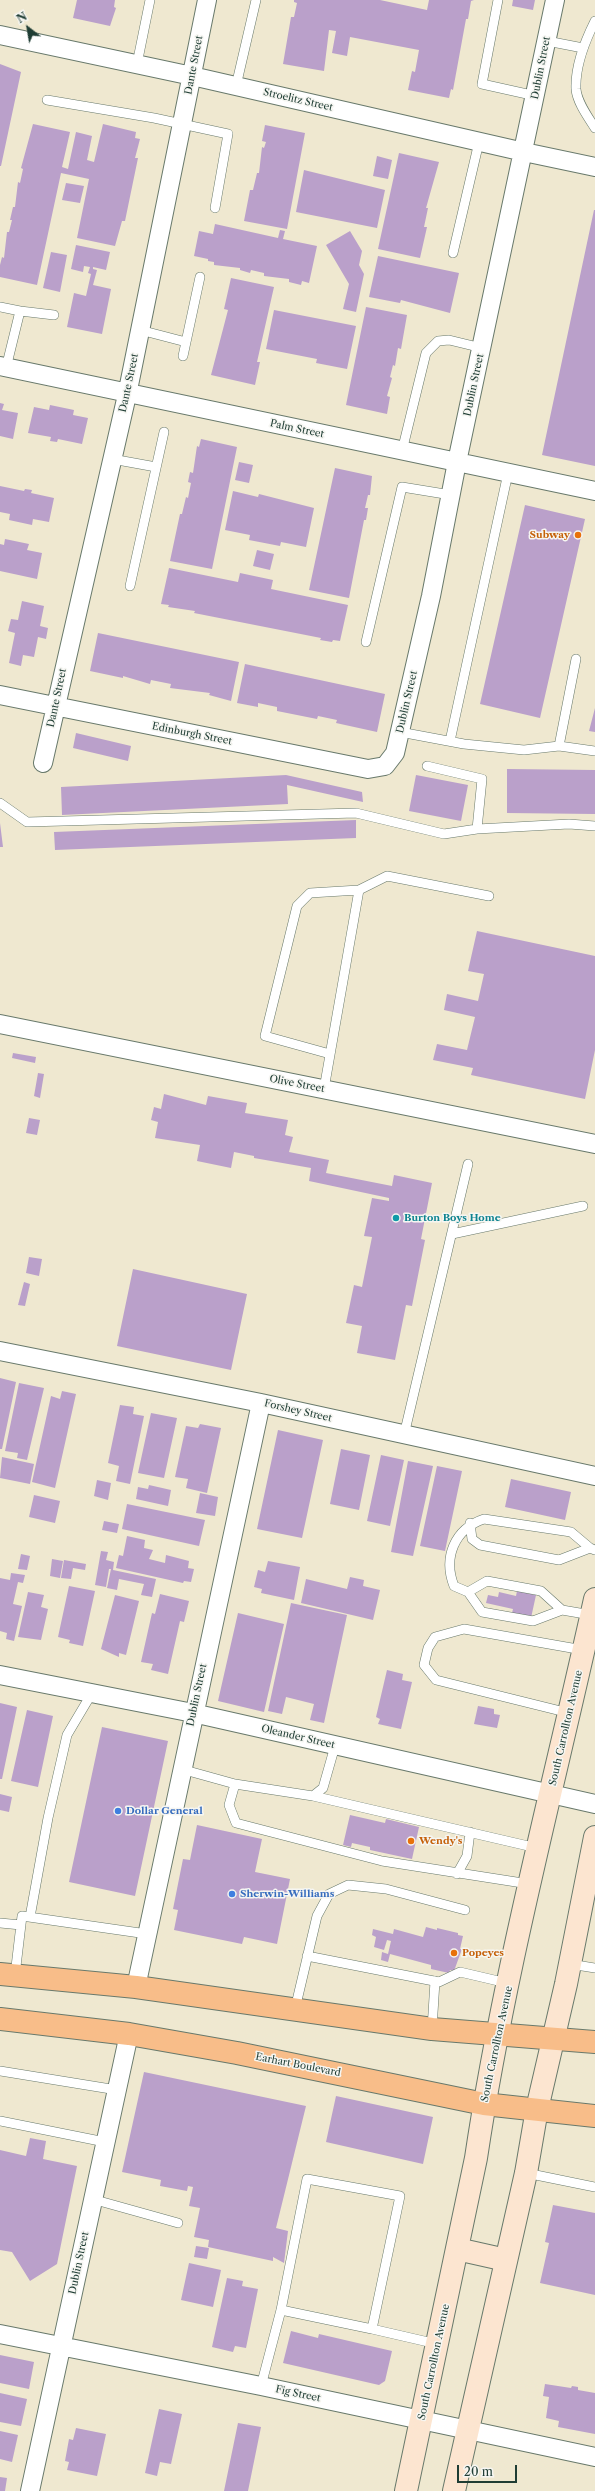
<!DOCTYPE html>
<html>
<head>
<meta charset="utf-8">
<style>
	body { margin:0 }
	#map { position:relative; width:595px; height:2491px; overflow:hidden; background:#efe8d0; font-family:"Libre Caslon Text",serif }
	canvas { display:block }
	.north { position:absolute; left:8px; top:8px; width:40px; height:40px; -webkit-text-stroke:3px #f6f6f2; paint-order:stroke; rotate:329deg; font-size:11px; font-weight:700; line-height:16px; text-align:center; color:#1f3d34 }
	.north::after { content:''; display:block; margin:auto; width:14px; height:18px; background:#1f3d34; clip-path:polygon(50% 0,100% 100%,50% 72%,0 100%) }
	.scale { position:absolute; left:457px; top:2465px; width:60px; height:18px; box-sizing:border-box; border:2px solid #1f3d34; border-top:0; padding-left:5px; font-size:12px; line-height:14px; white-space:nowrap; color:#1f3d34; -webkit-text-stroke:3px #f6f6f2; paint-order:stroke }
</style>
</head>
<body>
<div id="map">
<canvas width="595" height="2491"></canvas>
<div class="north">N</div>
<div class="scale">20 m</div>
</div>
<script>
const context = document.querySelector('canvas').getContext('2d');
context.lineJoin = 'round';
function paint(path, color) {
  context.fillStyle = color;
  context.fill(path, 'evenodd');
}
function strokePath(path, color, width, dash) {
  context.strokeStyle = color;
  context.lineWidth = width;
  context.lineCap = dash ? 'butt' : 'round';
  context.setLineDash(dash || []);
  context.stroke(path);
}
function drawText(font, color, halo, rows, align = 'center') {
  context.font = font + ' "Libre Caslon Text",serif';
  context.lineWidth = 3;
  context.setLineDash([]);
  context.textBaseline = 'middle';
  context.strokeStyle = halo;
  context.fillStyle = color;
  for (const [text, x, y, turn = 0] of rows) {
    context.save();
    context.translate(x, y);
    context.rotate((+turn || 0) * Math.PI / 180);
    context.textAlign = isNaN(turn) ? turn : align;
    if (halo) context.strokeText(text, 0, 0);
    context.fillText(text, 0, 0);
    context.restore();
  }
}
paint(new Path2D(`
	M77 0H115L114 7 116 8 110 26 73 18Z
	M294 0H380L427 10 429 0H474L471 1 468 19H466L453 90 451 89 449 98 408 90 412 71 415 72 419 50 350 37 347 56 332 53 336 31 329 30 324 71 283 64 291 17H294L297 3 294 2Z
	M513 0H535L533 10 512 6Z
	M0 64 21 72 1 166H0Z
	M33 124 70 132 62 167 68 169 76 132 92 136 87 160 94 162 103 124 136 132 135 138 140 139 135 158H138L125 221H122L115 246 77 238 89 179 61 173 37 285 0 277V265L2 257 4 258 7 232H9L12 220H10L13 207H15L18 182 20 183 23 169 21 168Z
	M265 125 305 133 287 229 244 221 250 190H253L257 173H259L262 147 264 148 266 142 262 141Z
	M399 153 439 162 426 208H428L424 227H427L420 258 378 249Z
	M377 156 392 160 388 179 373 176Z
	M304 170 385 190 377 228 296 212Z
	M66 183 84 186 80 203 62 200Z
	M594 210H595V466L542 455Z
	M215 224 278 238 280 230 285 231 283 239 317 246 309 283 302 281 301 285 289 282V279L264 276V273L251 270 250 273 240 270V268L214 265V262L208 261V259L194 256 199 231 213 234Z
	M350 231 362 251 359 265 364 274 356 312 343 309 349 284 326 245Z
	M76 245 110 252 106 270 93 267V269L97 270 93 285 111 289 102 334 67 327 74 293 86 296 91 274 88 273 90 267 84 266 83 272 71 269Z
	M51 252 67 255 60 292 43 288Z
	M378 256 459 273 450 313 401 300 400 303 369 297Z
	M231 278 274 287 257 362H260L255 385 211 375 228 310 224 309Z
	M366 307 407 315 401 349 398 348 395 366 393 365 390 377 392 378 387 396 390 397 387 414 346 405Z
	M274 310 356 326 347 369 316 363 317 359 266 349Z
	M0 403 4 404 2 410 18 413 13 439 0 436Z
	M50 405 74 410 73 415 88 418 82 444 58 439 57 442 50 441 51 437 28 433 34 407 49 410Z
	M201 439 237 447 212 569 170 561 180 514H182L186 497 188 498 191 483 188 482 190 472 193 473 197 446 199 447Z
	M239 462 253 465 249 483 235 480Z
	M335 468 372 476 370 495H368L365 508H368L366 520H364L349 598 309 590Z
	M0 486 24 491 25 489 32 490 31 493 54 498 49 522 33 519 32 525 9 520 10 514 0 512Z
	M233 491 258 497 259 494 314 508 306 547 281 542 280 546 249 540 250 535 225 530Z
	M525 505 585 519 540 718 480 704Z
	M5 539 29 544 27 550 42 553 37 579 0 571V544L4 545Z
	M257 550 274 554 270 570 253 566Z
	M169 568 238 582 240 573 273 580 271 589 348 605 340 641 333 640 332 642 320 640 321 638 194 613 195 611 168 607 169 605 161 604Z
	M22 601 44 606 40 626 48 628 46 639 38 637 34 657 23 655 21 666 9 663 15 633 8 631 11 619 18 620Z
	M98 633 239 662 231 701 209 695 210 693 170 688 171 684 151 680 150 684 123 676V678L90 671Z
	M245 664 385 694 377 732 336 723 337 720 318 716 317 719 277 711V707L258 703V707L237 703Z
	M595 708V732L589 731Z
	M76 733 131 746 128 761 73 748Z
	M507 769 595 770V814L507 813Z
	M286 775 362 792 363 802 287 785 288 804 62 815 61 787Z
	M416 775 468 785 461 821 409 811Z
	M356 820V838L55 850 54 832Z
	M0 823 3 847H0Z
	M477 931 595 956V1050L585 1099 471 1075 473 1068 433 1060 437 1044 467 1050 475 1017 444 1010 447 994 478 1001 484 974 468 971Z
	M13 1053 36 1057 35 1063 12 1058Z
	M38 1073 44 1074 40 1098 34 1096Z
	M164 1094 206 1105 208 1096 247 1103 245 1113 288 1120 285 1135 293 1137 289 1152 329 1160 326 1173 392 1186 394 1175 432 1183 421 1239 425 1240 412 1306 406 1305 395 1360 357 1353 362 1326 346 1323 354 1285 362 1287 372 1237 364 1236 372 1198 389 1201V1198L309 1181 311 1168 254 1158V1156L234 1152 231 1168 197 1161 200 1145 155 1138 158 1122 151 1120 154 1107 161 1109Z
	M29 1118 40 1120 37 1135 26 1133Z
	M29 1257 42 1259 39 1276 26 1273Z
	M133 1269 247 1294 231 1370 117 1346Z
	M24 1282 30 1284 25 1306 18 1305Z
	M0 1378 16 1382 2 1449H0Z
	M19 1383 44 1388 27 1460 17 1458 18 1453 5 1451Z
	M62 1391 76 1394 55 1488 32 1482 51 1396 60 1399Z
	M120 1405 134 1407 133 1414 144 1416 130 1484 116 1481 119 1466 108 1463Z
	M151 1413 177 1418 164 1478 138 1473Z
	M200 1424 221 1428 207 1493 186 1488 188 1479 175 1477 186 1426 198 1428Z
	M278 1430 323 1440 302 1538 257 1529Z
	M341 1449 370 1455 359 1510 330 1504Z
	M381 1455 404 1460 390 1526 367 1521Z
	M2 1457 34 1464 30 1484 0 1478Z
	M408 1461 433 1466 413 1556 391 1552Z
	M437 1466 462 1471 445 1551 420 1546Z
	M511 1479 571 1492 565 1520 505 1507Z
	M97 1480 111 1483 108 1500 94 1496Z
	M149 1485 171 1490 168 1506 136 1499 138 1487 148 1489Z
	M200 1493 218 1497 215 1516 196 1513Z
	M34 1495 60 1501 55 1523 29 1517Z
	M127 1504 205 1520 199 1546 122 1529Z
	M104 1521 119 1524 117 1533 102 1530Z
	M127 1536 145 1540 144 1548 153 1550 149 1559 165 1563 166 1555 189 1561 188 1568 194 1569 191 1582 184 1581 183 1583 116 1568 119 1555 123 1556Z
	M101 1551 108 1552 106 1560 114 1562 113 1570 156 1579 152 1597 141 1595 144 1584 119 1579 117 1590 107 1588 111 1569H109L106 1587 95 1585Z
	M21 1554 30 1556 27 1570 18 1569Z
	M52 1559 63 1561 60 1578 50 1576Z
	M64 1560 86 1564 85 1570 73 1568 71 1579 61 1578Z
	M268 1561 300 1567 294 1600 261 1593 262 1589 254 1587 258 1570 265 1572Z
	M11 1573 25 1575 23 1583 18 1582 13 1604 22 1606 14 1641 6 1639 7 1633 0 1631V1578L10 1580Z
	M350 1577 364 1580 363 1586 380 1590 373 1620 301 1603 306 1579 347 1589Z
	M69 1586 95 1591 83 1646 69 1643 70 1640 58 1637Z
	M517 1591 536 1595 531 1618 512 1613 513 1609 486 1603 488 1595 498 1597 499 1592 516 1596Z
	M28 1592 44 1595 41 1607 48 1609 41 1640 18 1637Z
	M160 1594 189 1601 184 1622 180 1621 168 1674 151 1670 153 1664 141 1662 152 1613 155 1614Z
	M115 1595 139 1601 126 1655 119 1653V1657L101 1649Z
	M291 1603 347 1615 324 1723 310 1720 314 1704 286 1697 282 1714 268 1711Z
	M238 1613 284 1624 264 1712 218 1701Z
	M387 1670 403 1674 402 1680 412 1682 401 1729 378 1724 380 1719 376 1717Z
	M0 1703 17 1707 2 1779H0Z
	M478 1706 494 1709V1714L500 1715 497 1728 474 1724Z
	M27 1710 53 1716 38 1787 11 1781Z
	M102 1727 168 1741 135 1896 69 1882Z
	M0 1794 12 1797 9 1812 0 1810Z
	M350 1815 385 1823 386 1819 419 1827 412 1859 370 1850V1847L352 1843 351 1847 343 1845Z
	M197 1825 262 1839 255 1872 290 1879 277 1944 244 1937 242 1944 174 1930 178 1910 173 1909 183 1859 190 1860Z
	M426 1927 437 1930V1928L458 1933V1935L463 1936 460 1949H462L454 1971 450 1970 449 1973 431 1969V1965L390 1954 388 1962 381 1960 382 1952 388 1954 391 1941 387 1940 384 1950 374 1947 376 1937 372 1935 373 1929 393 1934 394 1929 423 1937Z
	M144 2072 306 2106 276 2228 288 2231 284 2263 273 2257V2261L208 2247 209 2240 194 2237 200 2208 189 2206 193 2187 188 2186 187 2191 160 2186 161 2180 122 2172Z
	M336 2096 433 2117 423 2164 326 2142Z
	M30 2138 46 2141 43 2159 77 2166 57 2264 30 2281 12 2252 0 2250V2150L26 2156Z
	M553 2205 595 2213V2295L540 2283 549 2243 545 2242Z
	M196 2246 209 2248 207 2259 194 2257Z
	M189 2263 221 2270 213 2307 181 2300Z
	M227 2278 243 2281 242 2286 258 2289 246 2348 235 2346 233 2352 212 2347Z
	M291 2331 318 2338 319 2334 392 2351 385 2381 379 2385 283 2363Z
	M0 2355 34 2362 29 2389 0 2383Z
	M545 2384 571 2388 572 2386 578 2387V2390L595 2393V2434L558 2427 559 2421 546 2418 549 2397 543 2396Z
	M0 2393 27 2399 21 2426 0 2422Z
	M159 2409 182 2414 171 2464 160 2462 157 2476 145 2473Z
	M238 2423 261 2427 248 2491H224Z
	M76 2428 106 2434 97 2476 67 2470 69 2462 65 2461 69 2439 73 2440Z
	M0 2431 18 2435 12 2462 0 2459Z
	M0 2477 7 2478 5 2491H0Z`), '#baa0ca');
const service = new Path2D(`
	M498 0 482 84 536 96
	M595 21C585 41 575 66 576 89 577 102 588 117 595 128
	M547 41 583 48
	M137 64 150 0
	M236 86 256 0
	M47 100 154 118 228 134 215 208
	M453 253 479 142
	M0 307 20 311 6 368
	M20 311 54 315
	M140 330 186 342
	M183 356 200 277
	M402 451 426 353 438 341 449 340 482 348
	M112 459 156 467
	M130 586 164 432
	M366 642 402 487 451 495
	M400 732 464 744 524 750 559 746 595 751
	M450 741 508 473
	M559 746 576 659
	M427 766 482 779 477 829 569 824 595 826
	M0 803 27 822 356 813 444 834 477 829
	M330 1054 265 1036 297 906 310 893 359 890
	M324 1089 359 890 387 876 489 896
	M452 1234 583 1206
	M404 1435 468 1164
	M470 1523 472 1539 480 1545 559 1560 590 1548
	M468 1592 482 1612 533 1621 562 1610 591 1615
	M562 1610 541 1591 487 1581 468 1592 454 1586C443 1558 454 1529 484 1519L571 1532 590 1548 595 1550
	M569 1713 436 1680 424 1665 428 1648 435 1637 464 1629 583 1650
	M181 1769 235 1784 313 1796 323 1788 335 1746
	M235 1784 229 1805 236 1823 382 1861 529 1884
	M313 1796 537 1848
	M457 1874 467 1856 470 1832
	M30 1917 48 1818 67 1735 92 1693
	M0 1923 21 1925
	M307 1956 439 1982 460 1972 507 1983
	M570 1964 595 1968
	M15 1975 22 1916 147 1934
	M295 2009 317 1916 329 1894 348 1885 386 1889 465 1910
	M432 2029 435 1981
	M0 2071 117 2090
	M0 2121 105 2142
	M526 2173 595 2187
	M92 2199 178 2223
	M281 2310 372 2329
	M261 2386 281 2310 307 2179 400 2196 372 2329 437 2344`);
const minor = new Path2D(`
	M0 35 192 76 524 152 595 167
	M0 366 595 491
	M0 695 368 769 385 766 395 753 431 596 457 462 555 0
	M43 763 127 395 207 0
	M0 1024 595 1144
	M0 1351 261 1403 595 1476
	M0 1675 193 1713 595 1804
	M136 1987 261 1403
	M0 2334 261 2386 595 2457
	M30 2491 129 2034`);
const secondary = new Path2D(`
	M457 2249 506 2260
	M406 2491 476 2158C504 1970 554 1785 595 1599
	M454 2491 526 2173 537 2109 566 1984 595 1837`);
const primary = new Path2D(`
	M0 1974 136 1987 432 2029 595 2042
	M0 2019 129 2034 237 2053 484 2104 595 2116`);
strokePath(service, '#68796b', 10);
strokePath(minor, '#68796b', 20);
strokePath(secondary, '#68796b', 24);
strokePath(primary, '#68796b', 24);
strokePath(service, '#fff', 9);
strokePath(minor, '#fff', 18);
strokePath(secondary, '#fce5d0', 22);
strokePath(primary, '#f8bd89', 22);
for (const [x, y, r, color] of [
	[578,535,4,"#e8710a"],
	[396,1218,4,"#0f9aa8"],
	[118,1811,4,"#3f7fe0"],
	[411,1841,4,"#e8710a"],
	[232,1894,4,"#3f7fe0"],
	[454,1953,4,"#e8710a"]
]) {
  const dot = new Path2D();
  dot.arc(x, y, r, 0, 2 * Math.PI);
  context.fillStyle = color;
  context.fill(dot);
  strokePath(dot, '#f6f6f2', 1.5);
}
drawText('10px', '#1f3d34', '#f6f6f2', [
	["Dante Street",194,65,-79],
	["Dublin Street",541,68,-79],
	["Stroelitz Street",298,100,13],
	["Dante Street",129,383,-78],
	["Dublin Street",474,385,-78],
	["Palm Street",297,429,12],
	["Dante Street",57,698,-78],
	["Dublin Street",407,702,-77],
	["Edinburgh Street",192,734,11],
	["Olive Street",297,1084,11],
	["Forshey Street",298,1411,13],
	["Dublin Street",197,1695,-78],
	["South Carrollton Avenue",566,1728,-77],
	["Oleander Street",298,1737,13],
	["South Carrollton Avenue",497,2044,-78],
	["Earhart Boulevard",298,2065,11],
	["Dublin Street",79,2263,-78],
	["South Carrollton Avenue",434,2362,-78],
	["Fig Street",298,2394,12]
]);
drawText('bold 10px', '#c56008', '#f6f6f2', [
	["Subway",570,535,"right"],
	["Wendy's",419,1841],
	["Popeyes",462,1953]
], 'left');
drawText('bold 10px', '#0d838f', '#f6f6f2', [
	["Burton Boys Home",404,1218]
], 'left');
drawText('bold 10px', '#366cbe', '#f6f6f2', [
	["Dollar General",126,1811],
	["Sherwin-Williams",240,1894]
], 'left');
</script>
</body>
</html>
